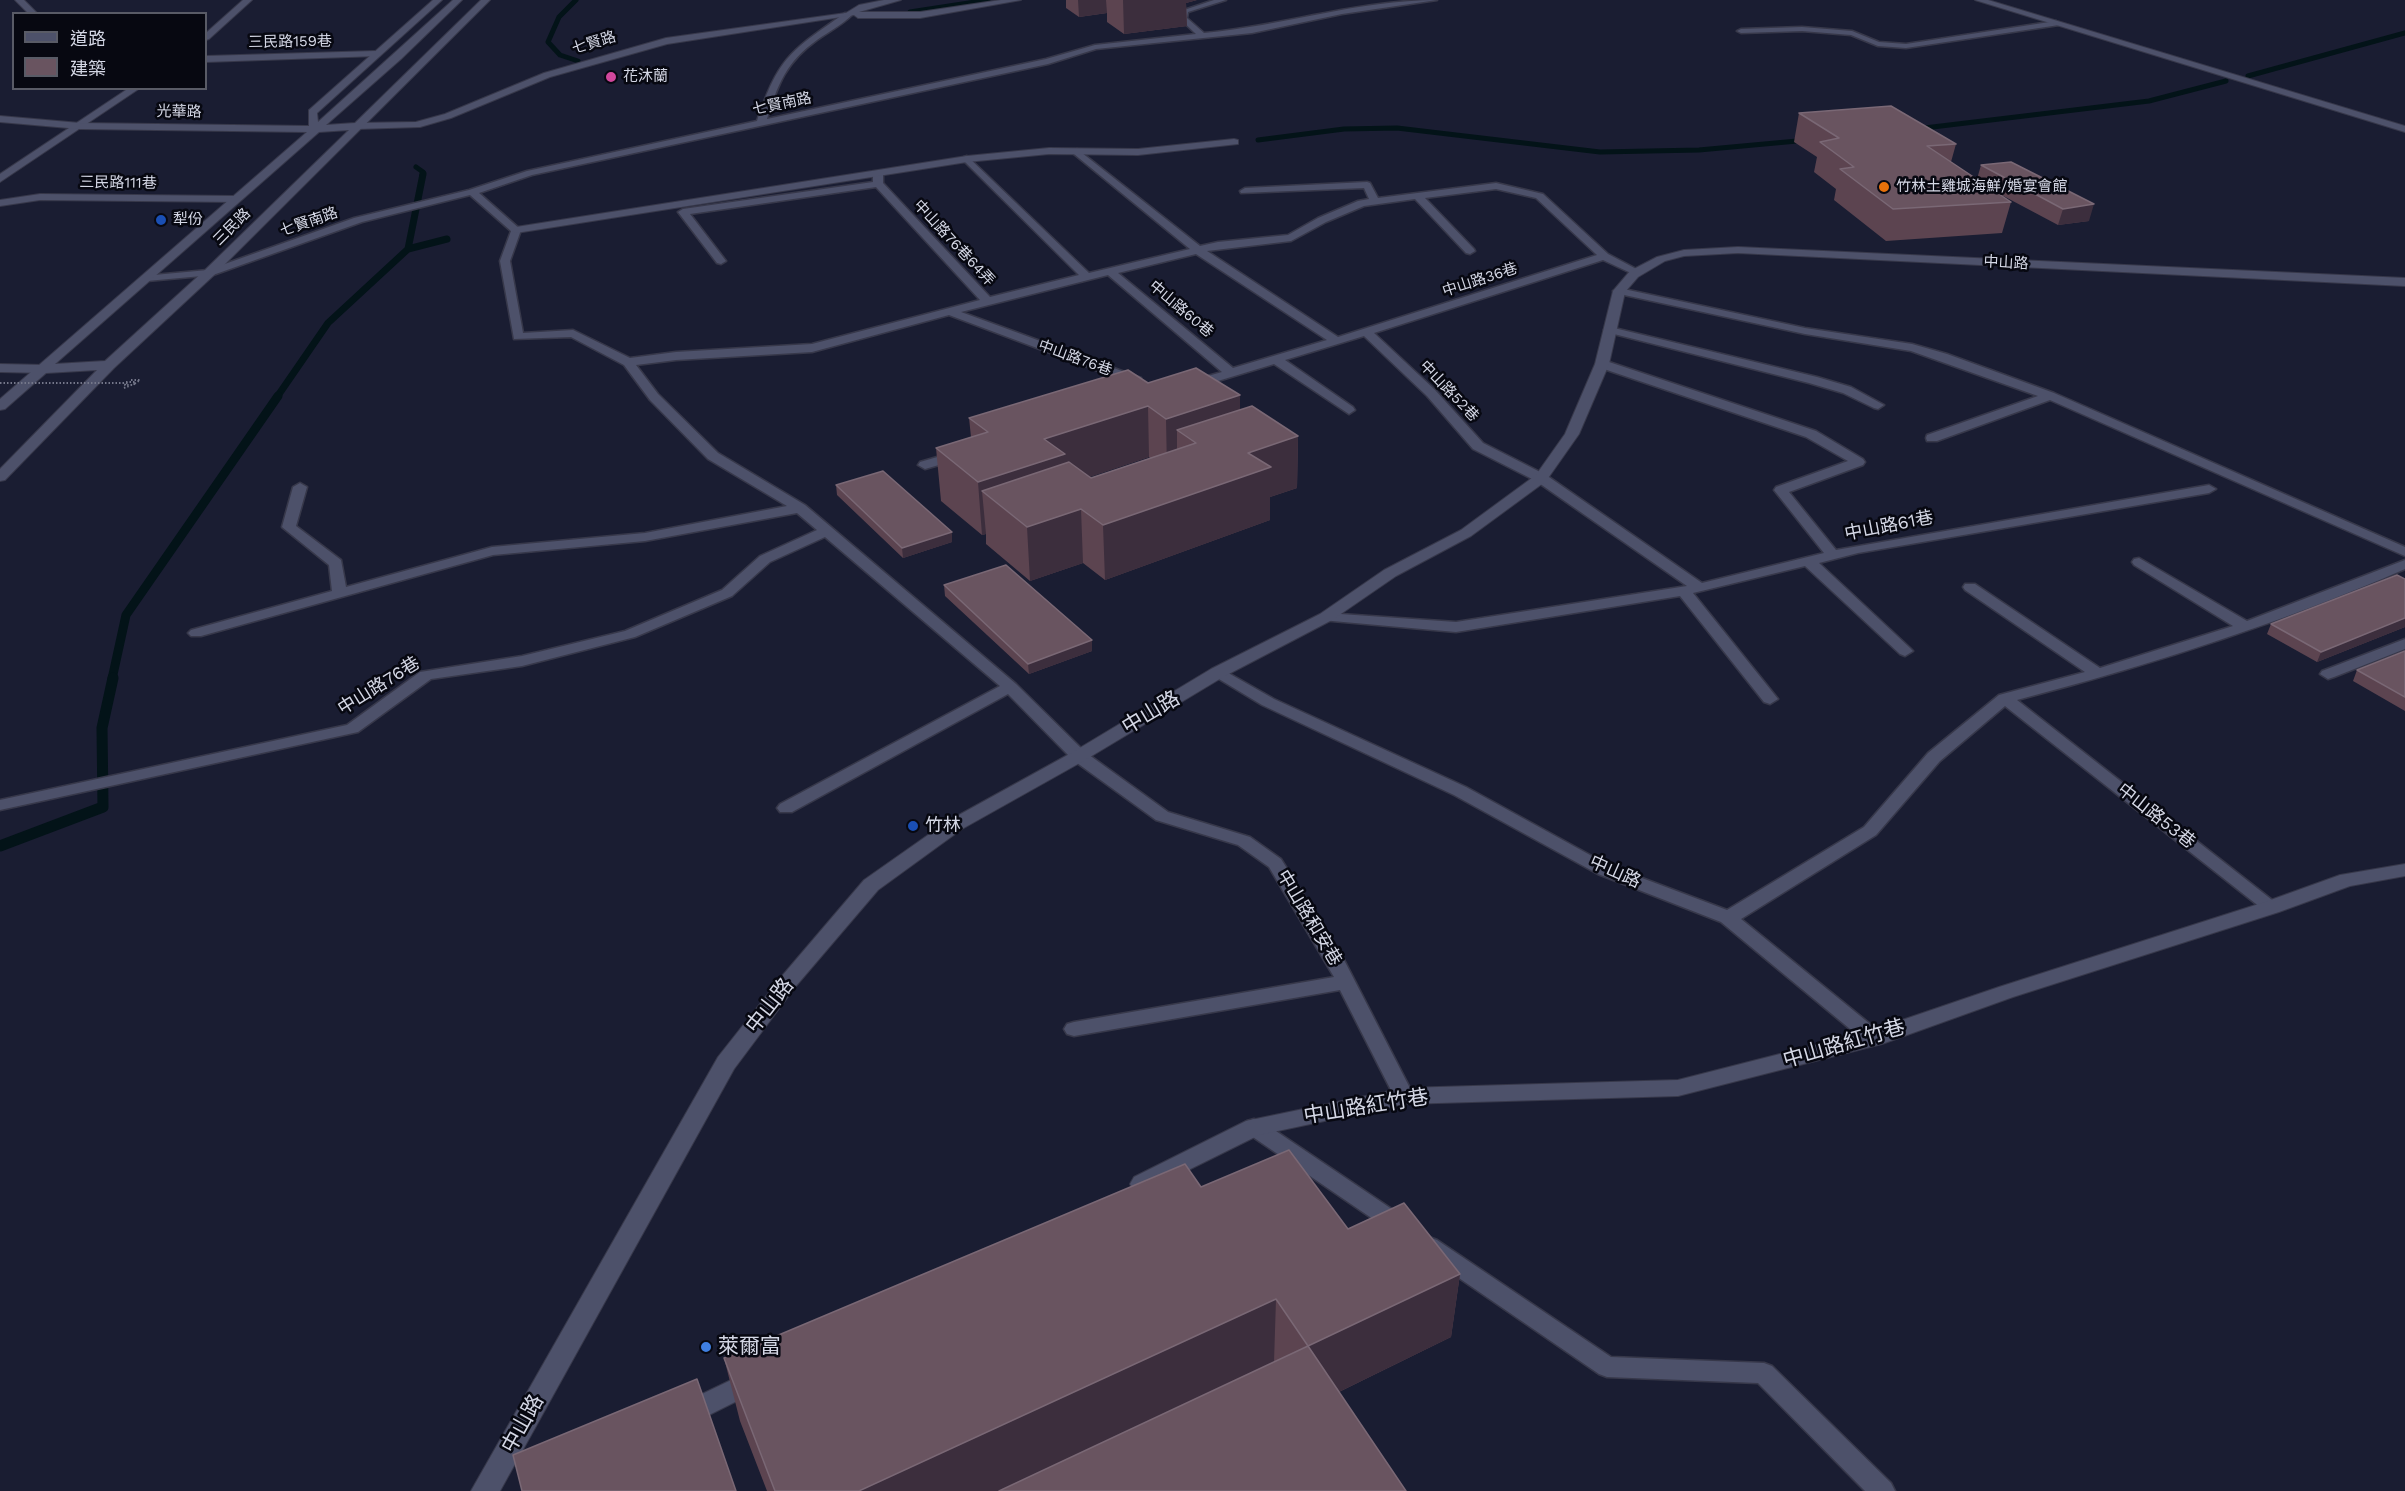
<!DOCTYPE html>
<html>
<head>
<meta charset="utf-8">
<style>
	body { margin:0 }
	#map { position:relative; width:2405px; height:1491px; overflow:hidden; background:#1a1d32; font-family:"Work Sans","Noto Sans TC",sans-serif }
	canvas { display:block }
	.legend { position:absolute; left:12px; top:12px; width:195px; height:78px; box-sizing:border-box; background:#070811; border:2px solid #595b66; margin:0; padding:8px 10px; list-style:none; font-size:18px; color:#d4d7e5 }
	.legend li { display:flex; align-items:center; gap:12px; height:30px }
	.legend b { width:30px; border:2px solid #595b66 }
</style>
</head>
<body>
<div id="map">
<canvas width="2405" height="1491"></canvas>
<ul class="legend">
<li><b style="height:8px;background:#4d516a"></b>道路</li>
<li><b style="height:16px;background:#695460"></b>建築</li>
</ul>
</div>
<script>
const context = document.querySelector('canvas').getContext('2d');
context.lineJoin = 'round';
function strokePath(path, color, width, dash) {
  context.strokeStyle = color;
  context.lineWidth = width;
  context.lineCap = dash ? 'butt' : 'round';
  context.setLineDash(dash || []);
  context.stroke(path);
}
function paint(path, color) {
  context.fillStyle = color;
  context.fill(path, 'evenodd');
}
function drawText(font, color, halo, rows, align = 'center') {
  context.font = font + ' "Work Sans","Noto Sans TC",sans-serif';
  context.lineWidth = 5;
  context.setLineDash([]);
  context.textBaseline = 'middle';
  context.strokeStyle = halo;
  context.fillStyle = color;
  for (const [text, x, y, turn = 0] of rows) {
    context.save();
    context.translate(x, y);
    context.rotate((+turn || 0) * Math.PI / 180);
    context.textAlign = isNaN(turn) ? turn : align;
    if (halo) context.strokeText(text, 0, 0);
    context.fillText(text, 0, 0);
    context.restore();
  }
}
strokePath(new Path2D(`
	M576 0 559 17 548 42 560 55 578 61
	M910 12 988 0
	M2248 76 2405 33
	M1916 129 2149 101 2226 81
	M1258 140 1344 129 1397 128 1600 152 1699 150 1808 140
	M416 167 423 172 422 175`), '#031318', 5);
strokePath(new Path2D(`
	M408 249 423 174
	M277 397 328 323 408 249 447 239`), '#031318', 7);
strokePath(new Path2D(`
	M112 679 126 615 278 396`), '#031318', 9);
strokePath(new Path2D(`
	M0 846 103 807 102 728 113 678`), '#031318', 11);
const service = new Path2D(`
	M1214 0H1226L1188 12 1187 18 1204 33C1282 26 1358 0 1437 0L1342 14 1252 33 1096 49 1048 64 532 175 479 193 521 230 510 261 523 333 573 330 630 358 676 352 812 344 980 300 876 187 690 214 726 261 721 264 717 263 678 212 683 209 873 182V175L878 172 883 175V183L990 297 1079 275 964 161V157L967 156 1089 273 1190 249 1074 154 1072 152 1077 149 1200 246 1218 242 1288 235 1318 218 1358 201 1369 199 1364 188 1241 193 1240 191 1245 188 1367 182 1370 183 1378 198 1496 183 1543 194 1608 254 1642 272 1641 274H1633L1603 260 1374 333 1435 390 1483 443 1546 475 1702 583 1824 553 1774 490 1776 487 1848 461 1806 437 1598 367V361H1606L1816 431 1863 459 1865 462 1863 465 1789 492 1836 550 2209 485 2216 489 2209 493 1858 553 1819 563 1910 648 1913 651 1905 656 1900 654 1805 566 1693 593 1778 699 1770 704 1764 702 1680 596 1456 632 1321 620 1319 617 1326 613 1456 622 1687 586 1536 481 1473 449 1427 396 1364 336 1285 360 1353 407 1355 410 1349 414 1274 364 1198 387H1190V381L1222 372 1108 275 961 312 1141 378V384H1133L949 315 812 352 676 360 636 365 658 394 718 453 805 505 1016 684 1085 752 1168 812 1250 837 1281 859 1342 956 1414 1096 1411 1102 1404 1104 1397 1102 1340 990 1074 1036 1067 1034 1064 1029 1067 1024 1074 1022 1334 977 1269 867 1238 845 1156 820 1073 760 1008 694 792 812H780L777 808 780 804 1000 686 825 537 770 562 732 596 635 637 522 666 431 679 358 732 0 810V800L347 725 420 672 522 656 625 631 722 590 760 556 817 530 797 513 645 541 493 555 201 636H191L188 633 191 630 332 591 329 565 282 527 293 487 300 483 307 487 296 526 341 560 346 587 492 547 645 533 787 506 708 459 650 400 624 365 571 337 514 339 500 261 511 231 470 195 362 222 213 275 147 281 142 278 143 276 208 270 354 218 469 190 527 171 757 121C779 56 791 51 845 13L852 15C842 25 828 32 817 40 786 62 778 84 767 119L1046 59 1095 45 1196 34 1179 18 1181 11ZM1496 189 1536 198 1597 255 1338 337 1207 251 1291 241 1326 222 1364 206 1415 199 1466 253 1470 254 1475 251 1474 249 1425 198ZM1196 254 1327 340 1233 368 1118 273Z
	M2056 21 2060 23 2059 25 1906 48 1878 46 1851 35 1802 31 1741 33 1737 31 1741 29 1802 27 1852 31 1879 42 1906 44Z
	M1619 288 1805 328 1912 344 1947 354 2054 393 2405 547V556L2050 400 1937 441H1927L1926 438 1927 435 2038 396 1911 351 1805 334 1615 293 1613 291Z
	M1610 327 1817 377 1851 387 1884 405 1878 409 1874 408 1843 393 1809 383 1606 332 1604 330Z
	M958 451 963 452 965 455 963 458 925 469 918 465 920 462Z
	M2139 558 2247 621 2405 560V569C2279 624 2150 665 2017 700L2281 907 2279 911 2272 913 2265 911 2005 706 1940 761 1876 835 1741 919 1881 1033 1884 1038 1881 1043 1874 1045 1867 1043 1721 922 1598 874 1454 795 1262 705 1209 673 1217 668 1223 670 1274 699 1466 787 1610 866 1727 910 1864 827 1928 753 1999 695 2085 672 1965 590 1963 587 1965 584H1975L2100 668 2233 626 2134 565 2132 562 2134 559Z
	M2405 639V649L2334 677 2328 679 2320 674 2322 671Z
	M1254 1119 1261 1121 1408 1220 1411 1226 1408 1232 1400 1235 1392 1232 1247 1133 1243 1127 1247 1121Z
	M1429 1237 1437 1240 1611 1357 1764 1363 1772 1366 1891 1483 1895 1491H1865L1758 1383 1607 1377 1599 1374 1421 1252 1418 1246 1421 1240Z`);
const minor = new Path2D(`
	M15 0H24L38 14H29Z
	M243 0H252L209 39 206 40V33Z
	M884 0H901L859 12H920L1001 0H1021L920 18H858L854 15 667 44 550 77 451 118 420 127 357 129 352 126 357 123 416 122 445 114 544 73 666 38 846 13 859 5Z
	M375 51 378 52V56L206 62V56Z
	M129 88H140L0 182V174Z
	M1234 139 1238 140V144L1138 155 1049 154 967 162 516 233 510 230 516 227 967 156 1049 148 1138 149Z
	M40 194 236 196 241 199 236 202 40 200 0 206V200Z
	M0 364 44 365 51 369 44 373 0 372Z
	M2405 864V876L2350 886 2279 912 2013 997 1882 1044 1678 1096 1404 1104 1259 1135 1142 1193 1134 1191 1130 1184 1134 1177 1246 1121 1404 1088 1678 1080 1870 1031 1999 987 2265 902 2340 875Z
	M754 1369 763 1372 767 1380 763 1388 693 1423 684 1427 675 1423 671 1415 675 1407Z`);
const tertiary = new Path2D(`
	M433 0H442L317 113 318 122 453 0H462L401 59 326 125 355 123 481 0H490L213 276 114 368 5 480 0 481V469L97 370 46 373 5 409 0 410V399L307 132 80 129 0 122V116L80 123 309 126V110ZM349 130 205 270 105 361 55 364 319 132Z
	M1975 0H1988L2405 126V132Z
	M1738 247 2405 278V286L1738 253 1684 256 1665 261 1638 277 1625 292 1609 364 1579 434 1546 481 1471 536 1396 576 1332 620 1223 677 1085 760 962 829 878 890 796 986 734 1069 500 1491H471L718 1057 782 976 864 880 948 821 1073 752 1211 669 1320 614 1384 570 1461 530 1536 475 1565 434 1595 364 1613 291 1630 271 1657 257 1684 250Z`);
strokePath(service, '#37384a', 3);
strokePath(minor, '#37384a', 2);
strokePath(tertiary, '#37384a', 2);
strokePath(new Path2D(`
	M131 380H140L134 384
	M126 382H135L134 385H125Z
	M124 388 134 384`), '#747789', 2, [1.5, 2]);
paint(service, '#4d516a');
paint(minor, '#4d516a');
paint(tertiary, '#4d516a');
strokePath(new Path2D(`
	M0 383H129`), '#747789', 2, [1.5, 2]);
paint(new Path2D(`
	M1066 0H1197L1186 3 1187 26 1124 34 1107 22V13L1079 17 1066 8Z
	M1799 113 1956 144 1951 162 1977 179 1981 165 2089 221 2058 225 1994 191 2011 202 2002 233 1886 241 1834 200 1836 189 1814 172 1817 157 1794 142Z
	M1148 383 1240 395V410L1298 436 1297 488 1270 497V520L1105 580 1083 563 1030 581 986 544V534L982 535 941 501 936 448 971 437 969 418ZM1149 457 1150 458 1091 478 1089 477Z
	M836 485 952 542 903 558 837 495Z
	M2405 579V627L2317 662 2267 634 2271 624Z
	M944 585 1092 640V651L1029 674 945 596Z
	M2405 651V711L2353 681 2357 670Z
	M1201 1187 1348 1229 1460 1274 1451 1337 1339 1392 1406 1491H767L740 1421 724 1358Z`), '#5c4450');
paint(new Path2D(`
	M1078 0H1106L1107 13 1079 17Z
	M1123 0H1197L1186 3 1187 26 1124 34Z
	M2094 204 2089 221 2058 225 2063 209Z
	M1240 395V446L1196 443 1177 430V467L1167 470 1166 419Z
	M1148 406 1149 457 1066 485 982 491 986 534 982 535 978 482 1044 439Z
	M1298 436 1297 488 1270 497V520L1105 580 1103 525 1248 453Z
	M1081 509 1083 563 1030 581 1027 527Z
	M952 532V542L903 558 902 548Z
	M2405 618V627L2317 662 2321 652Z
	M1092 640V651L1029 674 1028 664Z
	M1460 1274 1451 1337 1304 1409 1308 1346Z
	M1276 1299 1274 1362 1003 1491H859Z`), '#3c2e3d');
const building = new Path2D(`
	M1891 106 1956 144 1927 146 2011 202 1893 209 1840 169 1854 167 1820 142 1839 138 1799 113Z
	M2011 162 2094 204 2063 209 1981 165Z
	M1196 368 1240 395 1166 419 1148 406 1044 439 1065 454 978 482 936 448 988 432 969 418 1128 370 1148 383Z
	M1252 406 1298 436 1248 453 1271 467 1103 525 1081 509 1027 527 982 491 1069 462 1091 478 1196 443 1177 430Z
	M883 471 952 532 902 548 836 485Z
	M1006 565 1092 640 1028 664 944 585Z
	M2397 575 2405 579V618L2321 652 2271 624Z
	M2405 651V697L2357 670Z
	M1289 1150 1348 1229 1404 1203 1460 1274 1308 1346 1406 1491H999L1308 1346 1276 1299 859 1491H775L724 1358 1185 1164 1201 1187Z
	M697 1379 736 1491H522L513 1455Z`);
paint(building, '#695460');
strokePath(building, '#7a6875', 1.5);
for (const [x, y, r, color] of [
	[611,77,6,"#d1479c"],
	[1884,187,6,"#e8710a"],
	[161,220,6,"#1a4fb4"],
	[913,826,6,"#1a4fb4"],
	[706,1347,6,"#3f7fe0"]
]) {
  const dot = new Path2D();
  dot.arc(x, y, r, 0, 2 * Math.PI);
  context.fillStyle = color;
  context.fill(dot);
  strokePath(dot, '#070811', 2);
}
drawText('15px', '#d4d7e5', '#070811', [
	["三民路159巷",290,42,-1],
	["七賢路",594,43,-17],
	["七賢南路",782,104,-12],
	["光華路",179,112,1],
	["三民路111巷",118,183,1],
	["七賢南路",309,222,-19],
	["三民路",232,227,-45],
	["中山路76巷64弄",954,243,47],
	["中山路",2006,263,3],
	["中山路36巷",1480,280,-18],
	["中山路60巷",1181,309,40],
	["中山路76巷",1075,358,20],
	["中山路52巷",1449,391,46]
]);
drawText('15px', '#d4d7e5', '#070811', [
	["花沐蘭",623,77],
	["竹林土雞城海鮮/婚宴會館",1896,187],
	["犁份",173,220]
], 'left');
drawText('18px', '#d4d7e5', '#070811', [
	["中山路61巷",1889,526,-11],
	["中山路76巷",379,686,-32],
	["中山路53巷",2156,816,38],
	["中山路",1615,872,24],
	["中山路和安巷",1309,918,59]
]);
drawText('18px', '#d4d7e5', '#070811', [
	["竹林",925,826]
], 'left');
drawText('21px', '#d4d7e5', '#070811', [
	["中山路",1151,713,-31],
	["中山路",770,1006,-52],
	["中山路紅竹巷",1844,1044,-16],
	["中山路紅竹巷",1366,1107,-9],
	["中山路",523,1424,-61]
]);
drawText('21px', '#d4d7e5', '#070811', [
	["萊爾富",718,1347]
], 'left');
</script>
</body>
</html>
